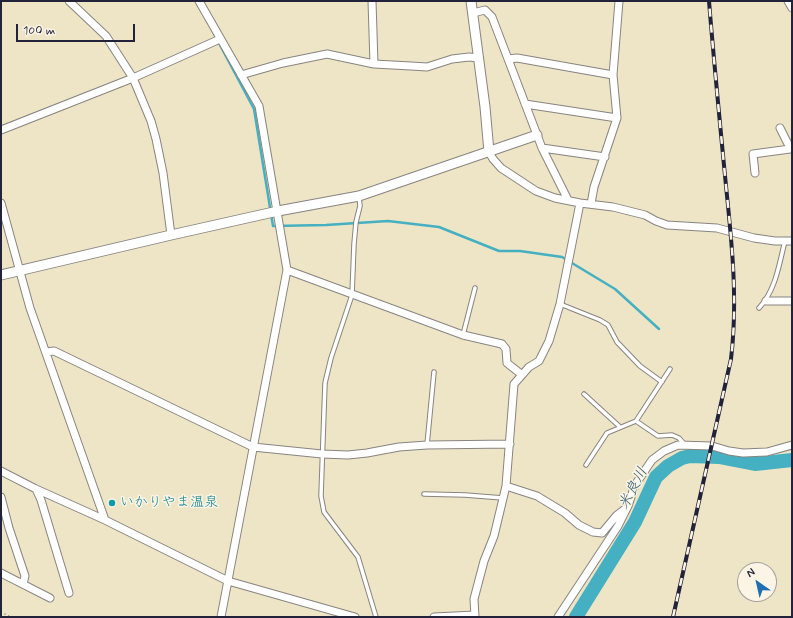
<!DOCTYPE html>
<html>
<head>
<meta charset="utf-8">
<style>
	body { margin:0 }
	#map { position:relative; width:793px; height:618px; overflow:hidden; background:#eee5c6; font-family:Mynerve,sans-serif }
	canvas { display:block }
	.frame { position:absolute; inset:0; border:2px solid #22223b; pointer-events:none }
	.north { position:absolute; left:737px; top:562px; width:40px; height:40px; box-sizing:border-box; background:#fcf5e5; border:1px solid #a5a1a1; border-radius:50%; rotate:326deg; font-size:11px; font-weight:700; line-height:16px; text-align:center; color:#22223b }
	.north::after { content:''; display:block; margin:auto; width:14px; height:18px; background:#1f6fb2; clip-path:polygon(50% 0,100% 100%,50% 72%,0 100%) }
	.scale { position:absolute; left:16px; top:24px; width:119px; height:18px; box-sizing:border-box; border:2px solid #22223b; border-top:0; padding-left:5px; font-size:12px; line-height:14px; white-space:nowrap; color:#22223b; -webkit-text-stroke:3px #fcf5e5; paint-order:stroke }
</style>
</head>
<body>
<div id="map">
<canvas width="793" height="618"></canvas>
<div class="frame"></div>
<div class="north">N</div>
<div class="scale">100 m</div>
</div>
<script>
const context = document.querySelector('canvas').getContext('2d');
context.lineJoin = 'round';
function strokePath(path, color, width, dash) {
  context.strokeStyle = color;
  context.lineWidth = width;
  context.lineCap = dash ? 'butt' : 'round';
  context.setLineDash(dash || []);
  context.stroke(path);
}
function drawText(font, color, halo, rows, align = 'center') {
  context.font = font + ' Mynerve,"Klee One",sans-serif';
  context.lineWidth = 3;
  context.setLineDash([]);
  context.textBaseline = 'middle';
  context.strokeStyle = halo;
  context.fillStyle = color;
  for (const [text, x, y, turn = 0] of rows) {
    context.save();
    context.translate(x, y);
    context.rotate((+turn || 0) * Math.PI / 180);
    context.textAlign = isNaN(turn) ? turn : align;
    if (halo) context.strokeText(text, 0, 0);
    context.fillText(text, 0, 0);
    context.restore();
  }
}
strokePath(new Path2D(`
	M212 30 254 109 273 226 326 225 388 221 439 227 499 251H520L562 257 615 289 659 329`), '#44b0c2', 2.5);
strokePath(new Path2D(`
	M576 617 635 522 656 477 668 466 682 458 690 456 719 457 755 464 792 460`), '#44b0c2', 14);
const service = new Path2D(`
	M359 197 360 206 356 222 354 244 352 295 331 358 325 383 321 496 324 512 358 557 376 617
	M560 304 600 320 608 325 617 342 640 366 662 382
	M759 308C776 290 779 264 785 241
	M463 335 475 288
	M584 394 620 427
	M636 421 658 436 672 435 679 438 685 445
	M427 445 434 372
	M586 465 607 433 636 421 670 369
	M424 494 465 495 503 498`);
const minor = new Path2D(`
	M69 1 106 36 133 78 151 121 156 139 163 173 171 235
	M199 1 259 106 287 270 221 617
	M372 1 374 64
	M788 1 792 8
	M473 13 485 10 492 17 542 148 568 200
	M508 59 517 58 613 75
	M241 75 283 63 327 54 374 64 411 66 427 67 452 59 469 57 479 58
	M525 104 617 118
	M780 128 788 144
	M1 130 133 78 220 39
	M542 148 605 157
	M489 152 493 159 501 168 536 191 555 198 580 203 613 207 645 215 656 221 667 225 717 228 754 238 775 241H792
	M755 173 753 154 790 149
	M1 203 30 308 105 520 228 581 355 617
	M591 204 594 187 617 118 613 75 619 1
	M287 270 463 335 502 344 506 349 507 363 521 374
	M766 301H792
	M46 352 54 351 253 447 322 454 348 455 367 453 399 447 427 445 510 444
	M1 471 36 489 105 520
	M506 486 537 496 565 513 579 525 593 532 602 533 617 515 625 509
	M36 489 41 500 69 593
	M1 497 9 528 25 576 23 584
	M1 573 50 598
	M434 617 475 615
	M475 617 474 599 484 561 494 536 506 486 514 384 529 367 539 361 549 341 560 304 580 203
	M558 617 618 526 628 506 635 485 652 460 664 451 678 445 712 446 729 451 743 453 767 452 792 445`);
const tertiary = new Path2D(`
	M471 1 485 107 489 152
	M1 275 171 235 278 211 359 196 537 135`);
strokePath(service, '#888480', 5.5);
strokePath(minor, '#888480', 9);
strokePath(tertiary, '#888480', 11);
strokePath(new Path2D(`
	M1 612 11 617`), '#888480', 1.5, [1, 3]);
strokePath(service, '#fff', 3.5);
strokePath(minor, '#fff', 7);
strokePath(tertiary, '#fff', 9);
const rail = new Path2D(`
	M673 617 731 359C738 301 732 244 726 186 720 124 714 63 709 1`);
strokePath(rail, '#22223b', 4);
strokePath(rail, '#fcf5e5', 2.5, [8]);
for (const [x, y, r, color] of [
	[112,503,4,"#0f9aa8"]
]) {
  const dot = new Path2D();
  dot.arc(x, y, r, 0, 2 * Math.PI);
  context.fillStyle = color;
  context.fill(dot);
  strokePath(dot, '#fcf5e5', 1.5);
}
drawText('14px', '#0d838f', '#fcf5e5', [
	["いかりやま温泉",120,503]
], 'left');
drawText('italic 15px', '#305b71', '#fcf5e5', [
	["米良川",634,489,-62]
]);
</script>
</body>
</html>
